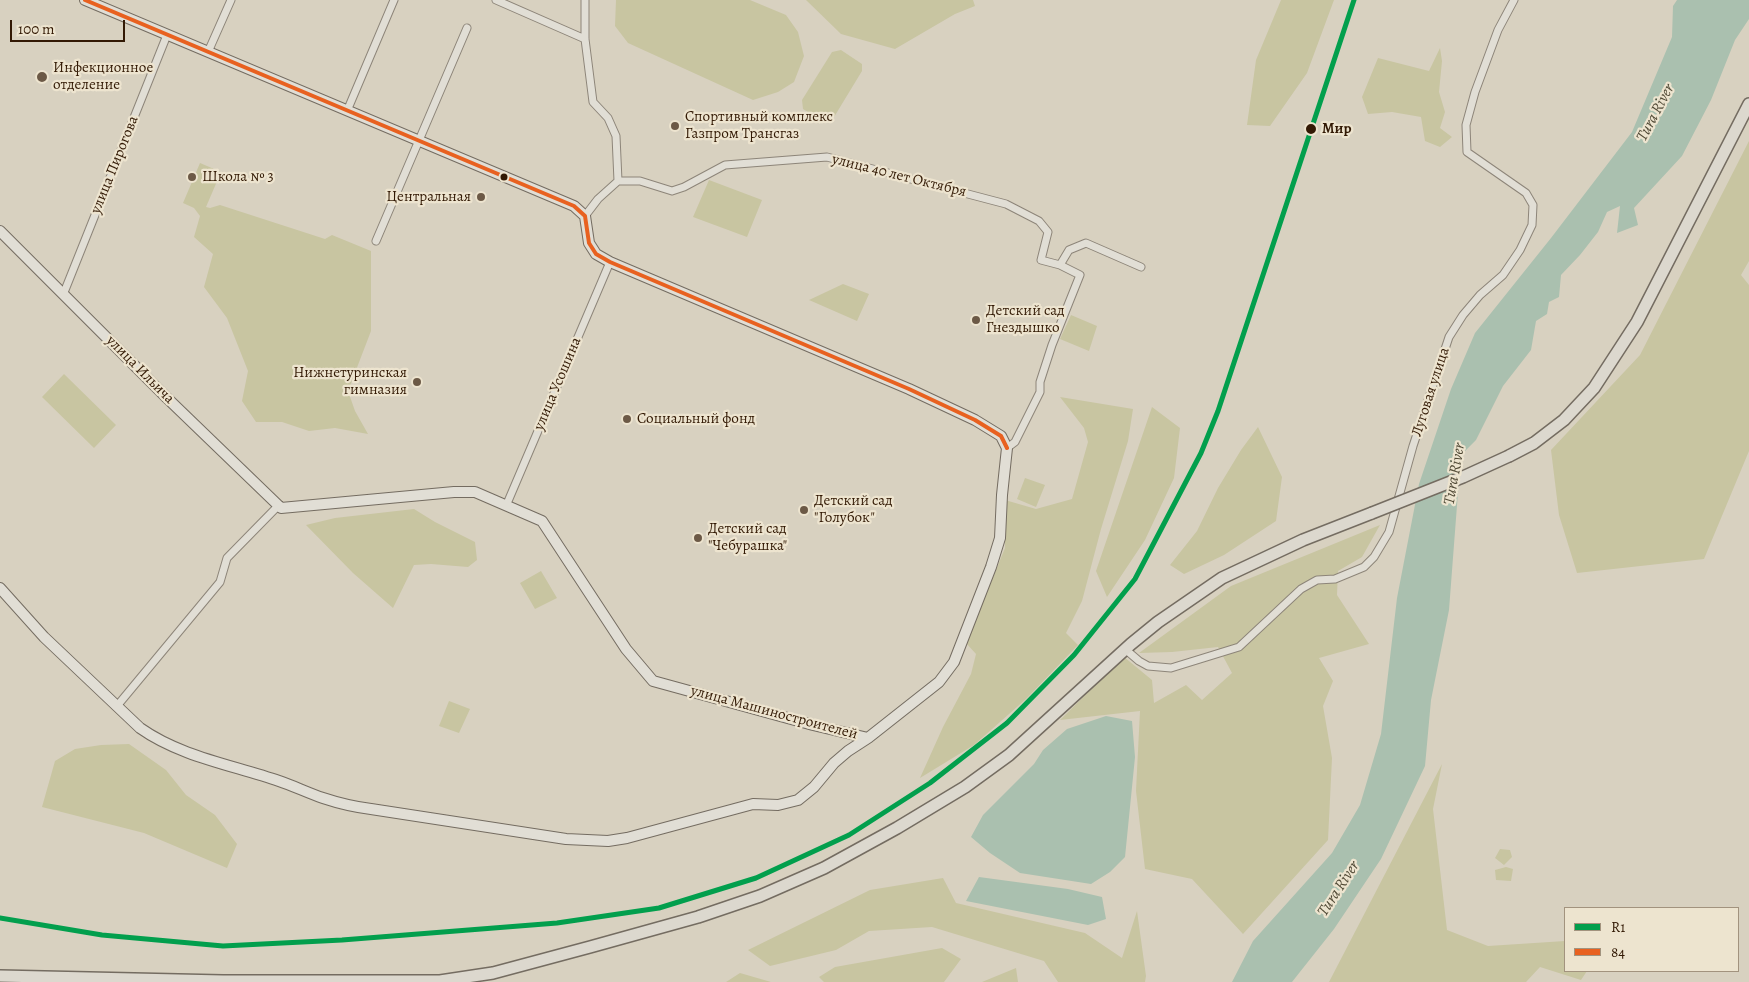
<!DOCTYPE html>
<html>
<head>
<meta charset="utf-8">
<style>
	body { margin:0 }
	#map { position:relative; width:1749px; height:982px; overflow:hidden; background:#d8d1c0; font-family:Alegreya,serif }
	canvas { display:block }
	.legend { position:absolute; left:1564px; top:907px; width:175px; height:65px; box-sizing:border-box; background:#ede4cf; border:1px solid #a2937e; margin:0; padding:6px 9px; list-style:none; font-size:15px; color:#321904 }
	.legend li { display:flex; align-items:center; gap:10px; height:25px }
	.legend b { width:25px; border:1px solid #a2937e }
	.scale { position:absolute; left:10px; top:20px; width:115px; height:22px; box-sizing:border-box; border:2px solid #321904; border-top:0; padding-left:6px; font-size:15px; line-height:18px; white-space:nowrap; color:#321904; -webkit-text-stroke:4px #ede4cf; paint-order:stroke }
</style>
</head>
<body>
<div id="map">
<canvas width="1749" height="982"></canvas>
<ul class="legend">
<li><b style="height:6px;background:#029f4d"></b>R1</li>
<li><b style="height:6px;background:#e86120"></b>84</li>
</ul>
<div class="scale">100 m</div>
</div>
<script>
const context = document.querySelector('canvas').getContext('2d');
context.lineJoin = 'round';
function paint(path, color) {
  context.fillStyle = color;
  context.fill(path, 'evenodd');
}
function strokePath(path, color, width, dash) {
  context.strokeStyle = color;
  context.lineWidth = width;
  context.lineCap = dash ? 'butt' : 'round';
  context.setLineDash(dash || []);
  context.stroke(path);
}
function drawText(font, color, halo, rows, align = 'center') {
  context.font = font + ' Alegreya,serif';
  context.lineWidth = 4.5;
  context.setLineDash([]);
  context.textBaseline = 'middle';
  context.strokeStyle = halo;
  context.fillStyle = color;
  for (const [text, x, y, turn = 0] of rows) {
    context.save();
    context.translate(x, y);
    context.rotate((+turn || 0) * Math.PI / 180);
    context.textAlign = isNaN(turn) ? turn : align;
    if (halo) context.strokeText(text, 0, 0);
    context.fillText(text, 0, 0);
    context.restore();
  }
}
paint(new Path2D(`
	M616 0H750L786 15 798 32 804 56 794 82 778 92 753 100 628 43 615 26Z
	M806 0H973L975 6 955 14 895 49 841 34Z
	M1281 0H1334L1307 73 1270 126 1247 125 1256 60Z
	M1440 48 1442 61 1439 92 1445 112 1440 128 1452 137 1440 147 1425 141 1421 117 1392 112 1368 114 1362 97 1378 58 1429 71Z
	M841 50 862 64V71L831 122H824L803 109 802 100 832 52Z
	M1749 141V261L1741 275 1749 285V451L1704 559 1577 573 1559 515 1551 450 1640 355Z
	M200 163 221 172 206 207 210 208 220 205 325 239 332 235 371 251V331L348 391 355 411 368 434 335 428 309 431 282 422H256L242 401 248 371 227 318 204 287 213 254 194 237 200 216 194 208 183 203Z
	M709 180 762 200 747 237 693 217Z
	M843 284 869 294 857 321 809 300Z
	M1071 315 1097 326 1089 351 1060 339Z
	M64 374 116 425 94 448 42 397Z
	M1060 397 1133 409 1128 441 1101 529 1082 601 1066 633 1078 645 1026 699 974 745 920 778 943 727 971 674 976 654 966 643 1005 548V500L1036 509 1072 499 1088 442 1084 428Z
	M1152 407 1180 428 1174 478 1145 540 1107 597 1096 571Z
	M1258 427 1282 477 1276 521 1224 555 1184 574 1170 565 1197 531 1218 488 1241 450Z
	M1025 478 1045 485 1036 507 1017 499Z
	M414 509 435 522 475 542 477 560 468 567 431 564 414 565 393 608 353 573 306 525 335 518Z
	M1380 525 1362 557 1338 571 1337 595 1369 644 1319 658 1333 681 1323 706 1332 758 1328 840 1243 934 1192 879 1145 869 1136 791 1140 711 1060 720 1124 657 1152 680 1154 703 1186 685 1202 700 1232 673 1218 647 1172 652 1139 653 1231 586Z
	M541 571 557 598 535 609 520 583Z
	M449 701 470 709 459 733 439 726Z
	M129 744 166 770 186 795 215 815 237 844 227 868 144 833 42 807 55 761 75 749 101 745Z
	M1442 764 1433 809 1447 930 1488 946 1565 941V971H1587L1581 980 1540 967 1526 982H1329Z
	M1500 849 1510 850 1512 857 1504 865 1495 858Z
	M1506 867 1513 869 1511 881 1496 880 1495 870Z
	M943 878 956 903 1085 933 1122 958 1137 911 1146 976 1145 982H1058L1044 961 932 927 869 931 836 950 770 966 748 950 870 890Z
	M942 948 961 959 944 982H824L819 977 835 967Z
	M1016 968 1018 982H982Z
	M740 973 771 982H726Z`), '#c8c5a1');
paint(new Path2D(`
	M1677 0H1749V19L1735 40 1711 100 1682 156 1634 208 1638 225 1617 233 1620 206 1607 212 1598 232 1580 255 1561 275 1559 297 1549 302 1547 314 1536 321 1531 350 1503 386 1476 440 1464 452 1460 466 1449 610 1431 700 1425 766 1381 859 1334 929 1292 982H1232L1253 941 1332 853 1360 805 1381 734 1397 598 1419 484 1451 389 1475 333 1551 238 1632 132 1672 37 1673 6Z
	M1106 716 1132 721 1135 757 1125 857 1110 872 1091 884 1020 873 990 853 971 837 983 815 1034 764 1043 750 1067 729Z
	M979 877 1068 889 1102 897 1106 919 1088 925 966 901Z`), '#aac0af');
const street = new Path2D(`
	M496 0 585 39
	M585 0V39L593 102 608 118 616 136 618 181
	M208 52 231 0
	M347 111 394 0
	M618 181H640L672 191 684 187 725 165 827 157 1006 204 1039 221 1048 232 1041 260 1060 265 1080 275 1052 345 1040 382V392L1015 442 1007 448
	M585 216 598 199 618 181
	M376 241 467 28
	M1060 265 1069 250 1086 243 1141 267
	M63 295 167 35
	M506 506 610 262
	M1125 649 1139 661 1148 666 1171 668 1239 647 1301 589 1317 580 1335 579 1364 567 1374 557 1389 532 1413 446 1449 337 1463 315 1480 295 1503 275 1520 250 1532 225 1533 205 1526 193 1467 152 1466 125 1475 92 1498 30 1514 0
	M117 706 220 582 227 558 276 508H281`);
const secondary = new Path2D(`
	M0 231 167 398 281 508 454 492H475L542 521 626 649 653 681 813 725 868 738 939 682 954 662 991 567 1000 538 1002 495 1007 448 1001 436 975 420 909 389 610 262 596 254 589 243 585 216 574 206 85 0
	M0 588 44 637 140 728C181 757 233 765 279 781 294 786 308 793 323 798 338 803 355 807 371 809L566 839 608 841 627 838 753 804 778 805 798 800 814 787 834 763 848 751 868 738`);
const primary = new Path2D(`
	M1509 456 1534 443 1564 420 1594 388 1637 322 1749 104
	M0 976 223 981H440L493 973 590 947 698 917 760 896 824 868 897 828 965 787 1009 755 1131 644 1158 622 1222 578 1303 540 1372 513`);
strokePath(street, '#8d8579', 9);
strokePath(secondary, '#746c61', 12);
strokePath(primary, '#746c61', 14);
strokePath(street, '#e1ded5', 7);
strokePath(secondary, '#e1ded5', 10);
strokePath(primary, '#dcd8ce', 11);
strokePath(new Path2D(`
	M1179 495 1201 453 1218 411 1354 0`), '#a09b92', 2.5, [9, 9]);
const primaryBridge = new Path2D(`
	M1372 513 1463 477 1509 456`);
strokePath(primaryBridge, '#746c61', 14, []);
strokePath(primaryBridge, '#dcd8ce', 11);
strokePath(new Path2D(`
	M85 0 574 206 585 216 589 243 596 254 610 262 909 389 975 420 1001 436 1007 448`), '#e86120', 4);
strokePath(new Path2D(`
	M0 918 102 935 223 946 342 940 557 923 659 908 756 878 849 835 930 783 1007 723 1074 655 1135 579 1201 453 1218 411 1354 0`), '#029f4d', 5);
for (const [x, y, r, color] of [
	[42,77,6,"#6c5946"],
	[675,126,5,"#6c5946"],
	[1311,129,6,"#321904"],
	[192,177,5,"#6c5946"],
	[504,177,4.5,"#321904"],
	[481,197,5,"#6c5946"],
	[976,320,5,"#6c5946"],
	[417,382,5,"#6c5946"],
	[627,419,5,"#6c5946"],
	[804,510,5,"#6c5946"],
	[698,538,5,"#6c5946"]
]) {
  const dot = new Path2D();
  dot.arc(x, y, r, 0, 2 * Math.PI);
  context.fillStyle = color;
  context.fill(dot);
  strokePath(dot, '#ede4cf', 2);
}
drawText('15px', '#321904', '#ede4cf', [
	["Инфекционное",53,68],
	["отделение",53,85],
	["Спортивный комплекс",685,117],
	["Газпром Трансгаз",685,134],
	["Школа № 3",202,177],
	["Центральная",471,197,"right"],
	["Детский сад",986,311],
	["Гнездышко",986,328],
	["Нижнетуринская",407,373,"right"],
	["гимназия",407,390,"right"],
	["Социальный фонд",637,419],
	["Детский сад",814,501],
	["\"Голубок\"",814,518],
	["Детский сад",708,529],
	["\"Чебурашка\"",708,546]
], 'left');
drawText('bold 15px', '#321904', '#ede4cf', [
	["Мир",1322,129]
], 'left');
drawText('15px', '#321904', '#ede4cf', [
	["улица Пирогова",115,165,-68],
	["улица 40 лет Октября",899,176,14],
	["улица Ильича",140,370,45],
	["улица Усошина",558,384,-67],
	["Луговая улица",1431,392,-72],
	["улица Машиностроителей",774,713,15]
]);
drawText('italic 16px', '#504935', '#ede4cf', [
	["Tura River",1656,113,-62],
	["Tura River",1455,474,-80],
	["Tura River",1339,889,-57]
]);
</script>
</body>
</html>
